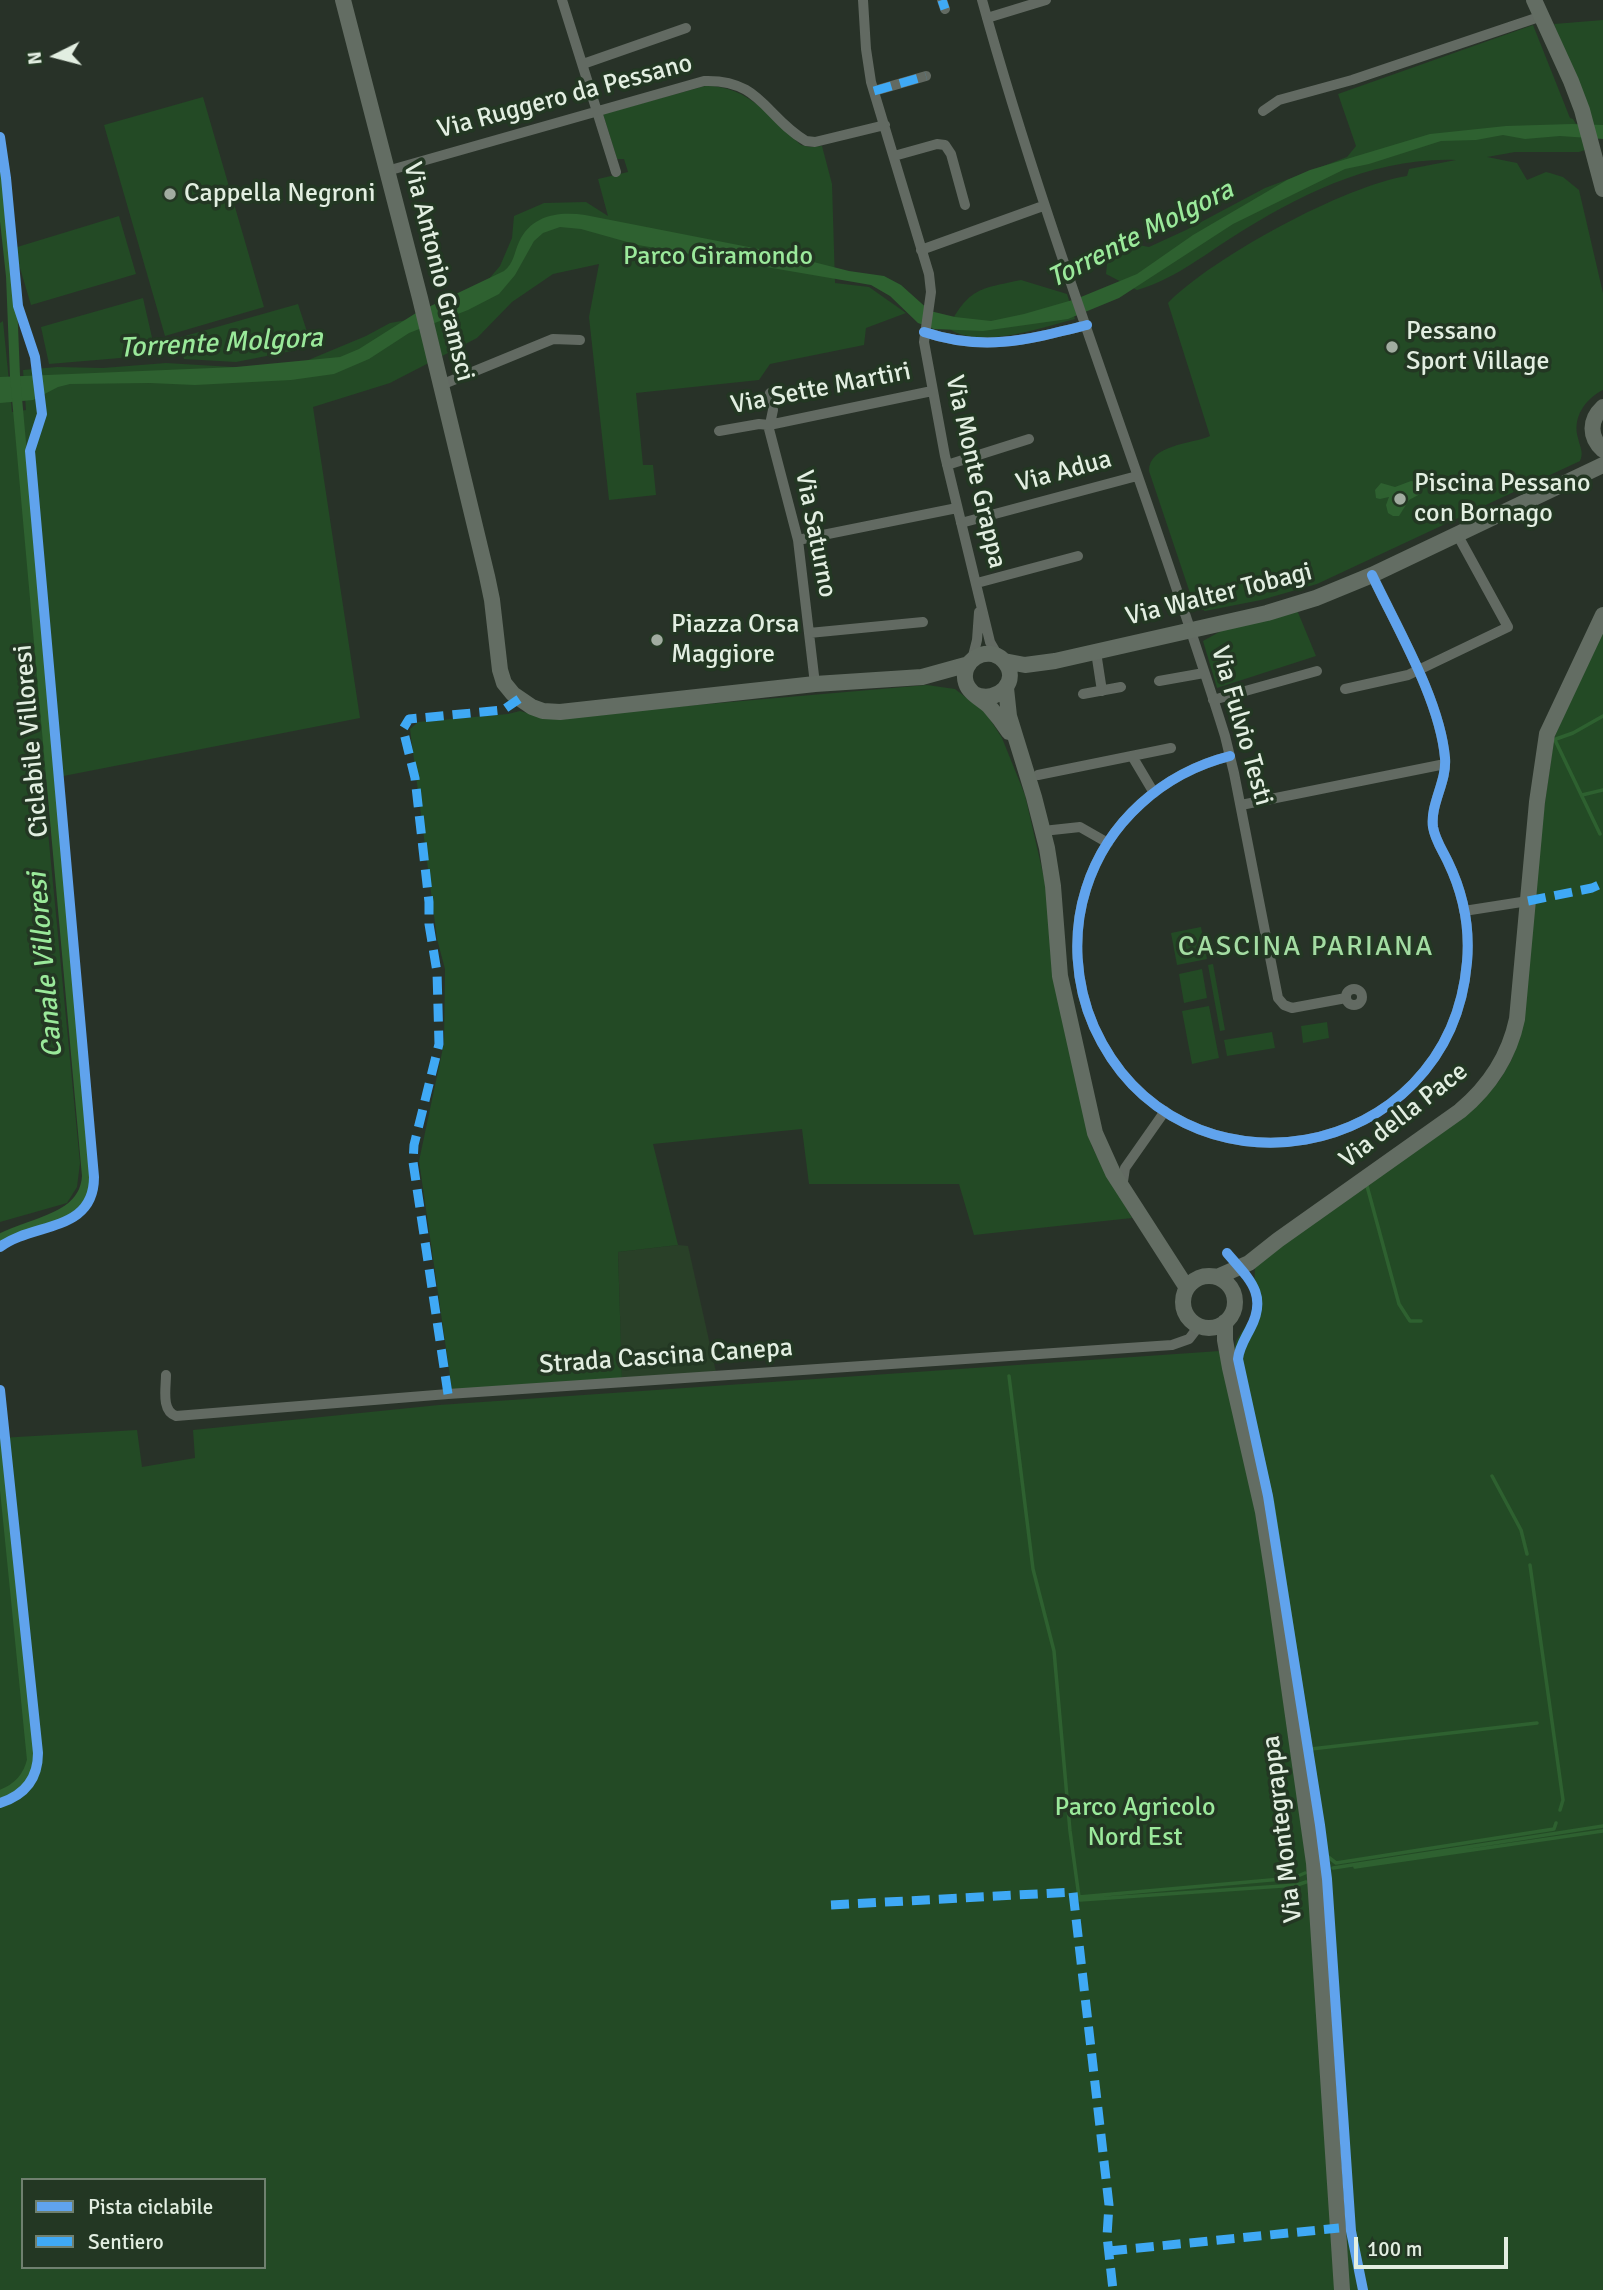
<!DOCTYPE html>
<html>
<head>
<meta charset="utf-8">
<style>
	body { margin:0 }
	#map { position:relative; width:1603px; height:2290px; overflow:hidden; background:#283228; font-family:Signika,sans-serif }
	canvas { display:block }
	.legend { position:absolute; left:21px; top:2178px; width:245px; height:91px; box-sizing:border-box; background:#233723; border:2px solid #6f806f; margin:0; padding:9px 12px; list-style:none; font-size:21px; color:#e2eee1 }
	.legend li { display:flex; align-items:center; gap:14px; height:35px }
	.legend b { width:35px; border:2px solid #6f806f }
	.north { position:absolute; left:21px; top:21px; width:70px; height:70px; -webkit-text-stroke:5px #233723; paint-order:stroke; rotate:264deg; font-size:19px; font-weight:700; line-height:28px; text-align:center; color:#e2eee1 }
	.north::after { content:''; display:block; margin:auto; width:24px; height:32px; background:#e2eee1; clip-path:polygon(50% 0,100% 100%,50% 72%,0 100%) }
	.scale { position:absolute; left:1354px; top:2237px; width:154px; height:32px; box-sizing:border-box; border:4px solid #e2eee1; border-top:0; padding-left:9px; font-size:21px; line-height:24px; white-space:nowrap; color:#e2eee1; -webkit-text-stroke:5px #233723; paint-order:stroke }
</style>
</head>
<body>
<div id="map">
<canvas width="1603" height="2290"></canvas>
<ul class="legend">
<li><b style="height:9px;background:#60a3ed"></b>Pista ciclabile</li>
<li><b style="height:9px;background:#3fa9f5"></b>Sentiero</li>
</ul>
<div class="north">N</div>
<div class="scale">100 m</div>
</div>
<script>
const context = document.querySelector('canvas').getContext('2d');
context.lineJoin = 'round';
function paint(path, color) {
  context.fillStyle = color;
  context.fill(path, 'evenodd');
}
function strokePath(path, color, width, dash) {
  context.strokeStyle = color;
  context.lineWidth = width;
  context.lineCap = dash ? 'butt' : 'round';
  context.setLineDash(dash || []);
  context.stroke(path);
}
function drawText(font, color, halo, rows, align = 'center') {
  context.font = font + ' Signika,sans-serif';
  context.lineWidth = 7;
  context.setLineDash([]);
  context.textBaseline = 'middle';
  context.strokeStyle = halo;
  context.fillStyle = color;
  for (const [text, x, y, turn = 0] of rows) {
    context.save();
    context.translate(x, y);
    context.rotate((+turn || 0) * Math.PI / 180);
    context.textAlign = isNaN(turn) ? turn : align;
    if (halo) context.strokeText(text, 0, 0);
    context.fillText(text, 0, 0);
    context.restore();
  }
}
paint(new Path2D(`
	M678 1245 688 1246 716 1372 622 1379 618 1252Z`), '#294028');
paint(new Path2D(`
	M1603 20V137L1594 126 1554 24Z
	M1533 25 1570 118 1573 119 1584 137 1585 150 1579 152H1515L1487 157 1517 163 1527 180 1546 172 1550 173 1563 177 1579 190 1603 293V390C1585 399 1572 418 1578 438 1580 448 1584 452 1580 461L1317 584 1261 600 1205 611 1198 607 1192 599 1149 471C1149 444 1193 444 1210 436L1168 303C1213 257 1344 186 1407 176L1409 169 1456 160C1373 157 1299 195 1231 238 1200 258 1172 280 1137 290L1106 274 1107 264 1133 244 1149 247 1186 230 1265 188 1347 157 1356 146 1338 94Z
	M705 86C748 85 771 118 801 145L810 147 822 146 832 184 835 283 869 287 906 313 866 328 864 345 770 364 759 380 636 393 643 465H653L656 495 609 500 589 317 599 264 553 274 512 302 477 338 390 383 313 407 360 718 43 780 80 1163 77 1187 67 1203 0 1222V323L3 321 12 412 26 410 23 370 57 367 103 368 166 363 266 369 294 366 366 336 390 323 441 314 482 287 500 266 512 238 514 216 544 203 586 202 608 216 598 179 628 172 624 159H617L603 114Z
	M203 97 264 307 165 336 104 125Z
	M119 216 136 274 31 305 14 248Z
	M1021 280 1067 294 1075 319C1040 328 979 350 948 328 969 288 979 289 1021 280Z
	M143 298 156 355 49 364 41 327Z
	M298 304 312 347 236 362 184 359 178 338Z
	M1297 610 1316 656 1217 688 1203 641 1221 631Z
	M1603 624V2290H0V1438L137 1430 142 1467 195 1458 193 1430 439 1405 1234 1350 1236 1341 1253 1314 1255 1267 1284 1240 1481 1101 1499 1081 1512 1059 1522 1022 1533 888 1554 738ZM23 2180H264V2267H23Z
	M927 685 955 689 986 713 1002 738 1025 795 1047 891 1052 969 1092 1147 1132 1218 974 1235 959 1184H809L802 1129 653 1144 678 1245 618 1252 622 1379 452 1390 419 1161 444 1043 445 969 437 939 410 729 418 722 508 714 520 711 546 718Z
	M1201 927 1207 959 1177 965 1171 933Z
	M1213 964 1225 1030 1220 1031 1208 965Z
	M1202 969 1207 998 1184 1003 1179 974Z
	M1209 1006 1219 1058 1192 1064 1182 1011Z
	M1327 1022 1329 1038 1303 1043 1301 1026Z
	M1272 1032 1275 1048 1227 1056 1224 1040Z`), '#234a25');
paint(new Path2D(`
	M1572 124 1603 125V139L1560 136 1525 139 1503 135 1476 140 1441 141 1369 164 1345 169 1233 224 1119 298 1068 319 983 331 934 329 918 323 890 296 871 285 638 245 581 229 560 227 543 233 534 241 515 275 499 294 468 310 409 333 369 359 334 374 291 380 195 385 150 383 70 384 58 387 33 400 0 403V377L236 367 340 357 359 349 416 313 504 271C514 263 514 253 519 242 531 215 559 211 585 215L774 252 849 271 884 276 901 285 930 311 955 317 991 321 1024 314 1076 299 1137 274 1193 235 1287 180 1310 170 1430 134 1506 126Z
	M1411 481 1418 482 1422 487 1420 494 1409 500 1399 516H1393L1388 513 1386 505 1389 497 1380 499 1376 498 1375 490 1381 483 1395 487Z`), '#2e6130');
strokePath(new Path2D(`
	M1556 739 1573 733 1603 716
	M1555 740 1600 834
	M1582 795 1603 790
	M1367 1186 1399 1304 1410 1321H1421
	M1243 1371 1273 1504 1322 1821
	M1009 1376 1033 1569 1054 1651 1070 1831 1079 1897 1293 1878 1305 1873
	M1492 1476 1521 1530 1527 1554
	M1530 1565 1563 1800 1560 1810
	M1311 1749 1537 1723
	M1323 1830 1327 1856 1336 1863 1554 1829 1556 1823
	M1355 1867 1603 1831
	M1333 1868 1603 1826
	M1080 1900 1297 1885 1306 1882`), '#2e6130', 3.5);
strokePath(new Path2D(`
	M0 175 11 276 15 376 87 1176C85 1219 31 1222 0 1239
	M0 1440 32 1760C28 1778 17 1789 0 1795`), '#2e6130', 10);
strokePath(new Path2D(`
	M562 0 616 172
	M863 0 866 49 871 82 929 274 931 292 924 342 945 456 990 642 998 656
	M942 0 945 9
	M982 0C1051 249 1148 490 1225 736L1234 773 1278 998 1284 1005 1292 1008 1346 998
	M987 18 1046 0
	M583 64 686 28
	M874 91 926 76
	M1263 111 1279 100 1352 80 1542 16
	M894 156 937 144 945 145 951 154 965 205
	M387 171 704 81C761 79 765 117 806 141L815 142 885 125
	M921 250 1043 206
	M924 332C984 352 1027 340 1087 325
	M441 385 553 339 580 340
	M770 393 773 410 769 429 798 540 815 684
	M719 431 759 424 769 425 932 391
	M947 465 1029 439
	M961 523 1137 476
	M798 540 957 508
	M977 583 1078 556
	M809 633 923 622
	M1096 652 1102 691
	M972 660 977 640 979 612
	M1159 681 1204 673
	M1345 689 1408 675 1508 627 1457 534
	M1083 694 1121 687
	M1213 700 1317 671
	M1132 756 1154 793
	M1230 756C1163 773 1107 822 1086 889 1072 933 1075 984 1094 1027 1178 1212 1450 1164 1467 962 1470 928 1463 893 1448 862 1443 851 1435 840 1433 827 1430 804 1447 782 1445 758 1440 700 1397 628 1372 575
	M1038 775 1171 748
	M1241 805 1445 764
	M1043 831 1080 827 1108 843
	M1464 911 1528 901
	M1346 997a8 8 0 1 1 16 0a8 8 0 1 1-16 0Z
	M1122 1188 1125 1168 1165 1111
	M166 1375C166 1388 161 1411 176 1416L448 1394 1172 1345 1189 1339 1199 1326`), '#626a62', 10);
strokePath(new Path2D(`
	M343 0 420 298 487 576 492 600 500 670 504 683 513 694 532 707 543 711 560 712 815 684 922 677 969 664
	M1534 0 1571 81 1582 110 1603 189
	M1603 407C1589 420 1589 437 1603 450
	M1004 661 1025 665 1055 661 1267 613 1316 598 1372 575 1603 465
	M1006 688 1009 716 1034 797 1047 848 1053 886 1060 976 1095 1133 1113 1173 1187 1288
	M974 694C998 705 1022 680 1003 660 987 644 959 661 966 683 969 693 981 699 989 706 996 714 1003 723 1009 732
	M1183 1302a26 26 0 1 1 52 0a26 26 0 1 1-52 0Z
	M1217 1277 1249 1263 1278 1240 1460 1111C1490 1086 1509 1057 1517 1019L1537 802 1547 734 1603 615
	M1225 1322V1340L1230 1368 1263 1512 1274 1582 1314 1863 1342 2290`), '#636d63', 16);
strokePath(new Path2D(`
	M942 0 945 9
	M874 91 926 76
	M1528 901 1592 888 1603 883
	M448 1394 413 1162 414 1145 439 1044 437 972 429 924V902L415 778 403 729 409 719 503 710 519 699
	M831 1905 1073 1892 1109 2205 1107 2236 1113 2290
	M1109 2251 1339 2228`), '#3fa9f5', 9, [18, 9]);
strokePath(new Path2D(`
	M0 137 6 178 18 306 35 357 42 414 30 451 94 1177C94 1233 33 1222 0 1247
	M924 332C984 352 1027 340 1087 325
	M1230 756C1163 773 1107 822 1086 889 1072 933 1075 984 1094 1027 1178 1212 1450 1164 1467 962 1470 928 1463 893 1448 862 1443 851 1435 840 1433 827 1430 804 1447 782 1445 758 1440 700 1397 628 1372 575
	M1227 1253C1248 1278 1269 1294 1250 1329 1245 1339 1239 1348 1238 1359L1268 1496 1320 1825 1327 1879 1351 2231 1363 2290
	M0 1390 38 1753C38 1779 25 1795 0 1803`), '#60a3ed', 10);
for (const [x, y, r, color] of [
	[170,194,7,"#a1aca0"],
	[1392,347,7,"#a1aca0"],
	[1400,499,7,"#a1aca0"],
	[657,640,7,"#a1aca0"]
]) {
  const dot = new Path2D();
  dot.arc(x, y, r, 0, 2 * Math.PI);
  context.fillStyle = color;
  context.fill(dot);
  strokePath(dot, '#233723', 2.5);
}
drawText('26px', '#e2eee1', '#233723', [
	["Via Ruggero da Pessano",565,97,-15],
	["Via Antonio Gramsci",438,272,76],
	["Via Sette Martiri",821,389,-11],
	["Via Monte Grappa",975,472,77],
	["Via Adua",1064,472,-15],
	["Via Saturno",815,534,79],
	["Via Walter Tobagi",1219,595,-14],
	["Via Fulvio Testi",1241,726,74],
	["Ciclabile Villoresi",32,741,-95],
	["Via della Pace",1404,1116,-38],
	["Strada Cascina Canepa",666,1357,-4],
	["Via Montegrappa",1283,1829,-97]
]);
drawText('26px', '#e2eee1', '#233723', [
	["Cappella Negroni",184,194],
	["Pessano",1406,332],
	["Sport Village",1406,362],
	["Piscina Pessano",1414,484],
	["con Bornago",1414,514],
	["Piazza Orsa",671,625],
	["Maggiore",671,655]
], 'left');
drawText('26px', '#9be99b', '#233723', [
	["Parco Giramondo",718,257],
	["Parco Agricolo",1135,1808],
	["Nord Est",1135,1838]
]);
drawText('italic 28px', '#9ae99a', '#233723', [
	["Torrente Molgora",1141,235,-27],
	["Torrente Molgora",221,344,-3],
	["Canale Villoresi",46,965,-95]
]);
context.letterSpacing = '2px';
drawText('28px', '#a3dca2', '#233723', [
	["CASCINA PARIANA",1306,948]
]);
context.letterSpacing = '0px';
</script>
</body>
</html>
